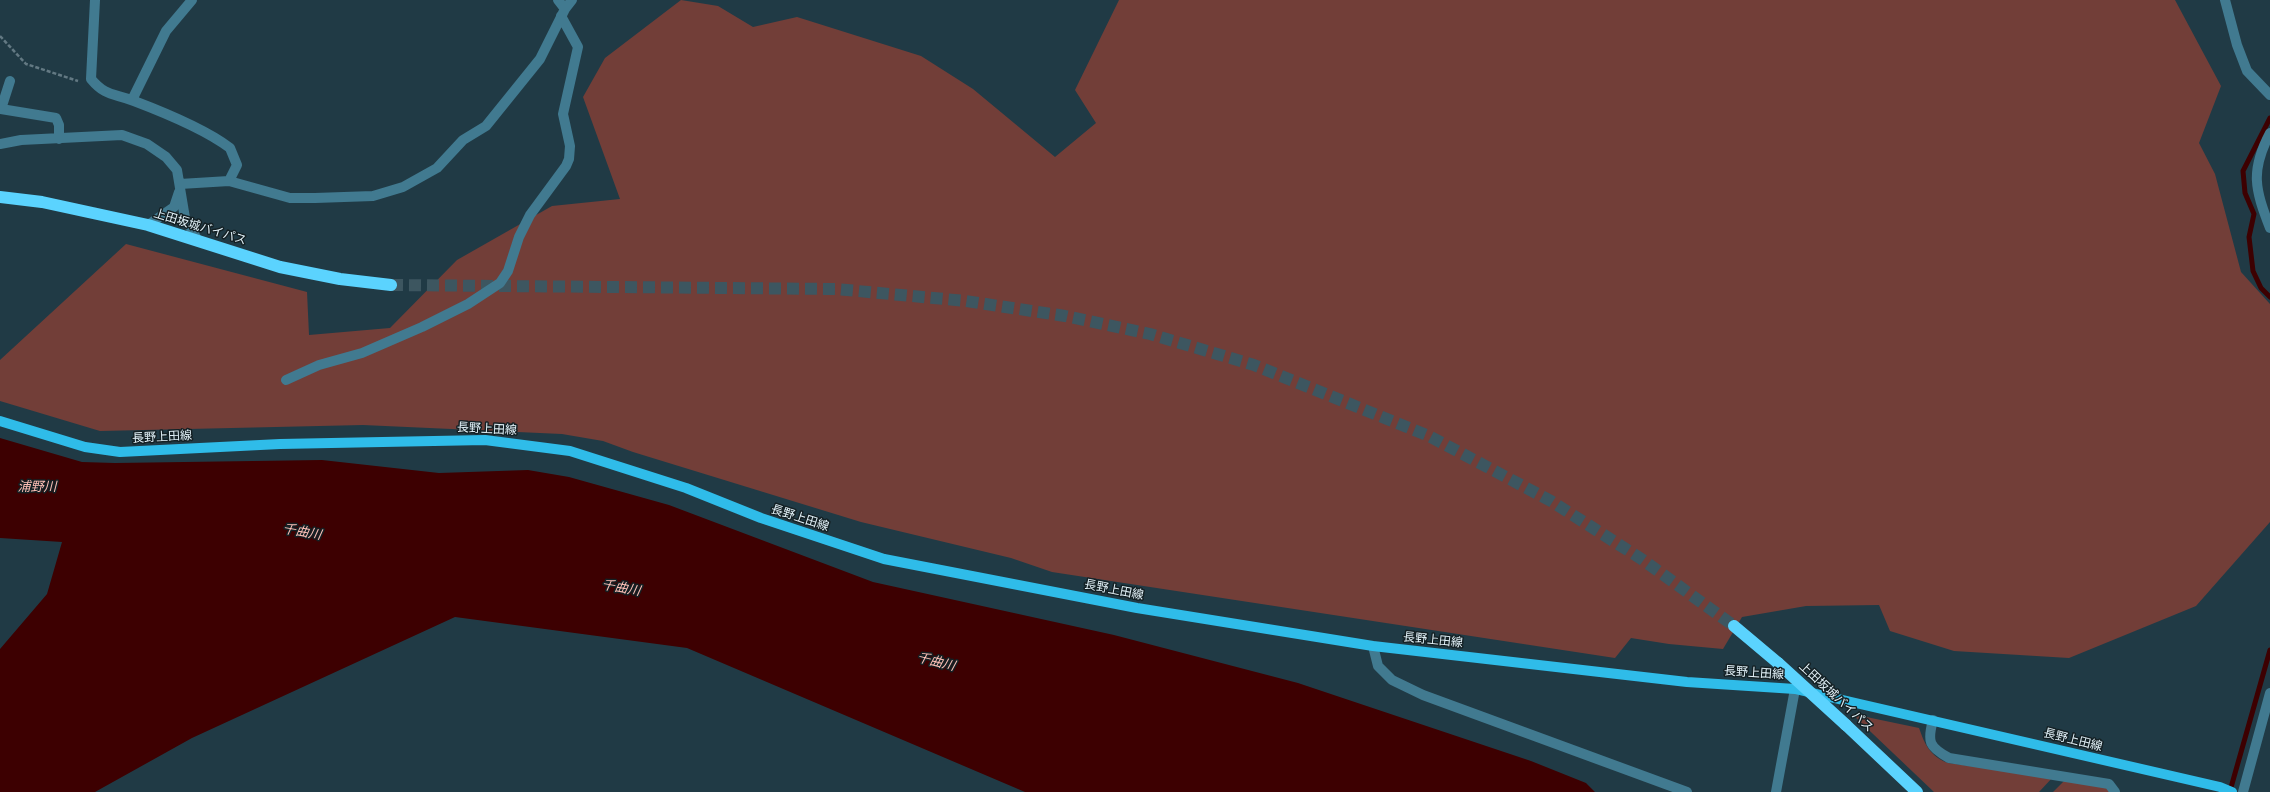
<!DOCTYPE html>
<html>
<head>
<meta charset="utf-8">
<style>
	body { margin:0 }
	canvas { display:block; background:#203a45 }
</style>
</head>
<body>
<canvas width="2270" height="792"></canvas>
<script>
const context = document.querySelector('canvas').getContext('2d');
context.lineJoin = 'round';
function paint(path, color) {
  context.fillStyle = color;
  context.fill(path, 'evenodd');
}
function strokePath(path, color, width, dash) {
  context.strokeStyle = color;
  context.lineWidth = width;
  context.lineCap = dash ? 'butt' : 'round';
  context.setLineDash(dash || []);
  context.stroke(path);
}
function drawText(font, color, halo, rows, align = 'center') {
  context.font = font + ' Quicksand,"Noto Sans JP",sans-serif';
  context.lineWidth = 3;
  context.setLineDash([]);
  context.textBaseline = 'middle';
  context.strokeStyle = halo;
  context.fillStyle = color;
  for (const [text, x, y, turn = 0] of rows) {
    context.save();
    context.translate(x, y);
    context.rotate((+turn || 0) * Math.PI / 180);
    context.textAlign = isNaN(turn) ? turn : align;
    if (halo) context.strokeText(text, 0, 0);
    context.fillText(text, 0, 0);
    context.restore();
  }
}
paint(new Path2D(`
	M681 0 718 6 753 27 797 17 921 56 973 89 1055 157 1096 123 1075 90 1119 0H2175L2221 86 2199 143 2215 174 2241 272 2270 304V522L2196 606 2069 658 1954 651 1890 631 1879 605 1806 606 1742 617 1723 649 1669 644 1631 638 1615 658 1052 572 1011 558 861 522 633 452 603 441 562 434 363 425 100 431 0 401V360L126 244 307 292 309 335 390 328 457 260 552 206 620 199 583 97 605 58Z
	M1852 714 1919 728C1925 745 1930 756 1948 763L2053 777 2039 792H1934Z
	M2065 780 2107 788 2110 792H2053Z`), '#723e38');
paint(new Path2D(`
	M0 438 82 462 115 463 322 460 439 473 528 470 569 477 669 505 873 582 1114 635 1298 683 1531 761 1586 783 1595 792H1025L687 648 455 617 192 738 95 792H0V649L47 594 62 542 0 538Z`), '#3d0001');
strokePath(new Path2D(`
	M2270 118 2243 171 2245 193 2254 214 2249 237 2253 271 2261 288 2270 297
	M2230 791 2270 650`), '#3d0001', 5);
strokePath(new Path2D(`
	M391 285 836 289 966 301 1065 316 1150 334 1254 365 1429 436 1551 501 1643 560 1734 626`), '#3d5660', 12, [12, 6]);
strokePath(new Path2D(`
	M0 36 26 64 78 81`), '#637983', 2.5, [4, 2]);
strokePath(new Path2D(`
	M95 0 91 79C106 97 114 93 134 101 163 112 205 129 230 148L237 165 229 181
	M558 0 565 9
	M2225 0 2237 45 2247 71 2270 95
	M10 81 1 109 56 118 59 125V139
	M132 100 166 31 192 0
	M2270 133C2250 171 2255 189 2270 228
	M0 144 21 140 122 135 147 144 166 157 177 170 185 218 198 241
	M180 184 229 181 290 198H315L373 196 403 187 437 168 463 140 486 126 540 59 565 9 572 0
	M148 225 174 207 179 192
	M286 380 319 365 362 353 422 327 468 304 500 283 508 271 519 237 530 215 566 166 569 159 570 146 563 114 578 47 561 16
	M1373 646 1378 666 1392 680 1423 695 1687 792
	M1933 720C1927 742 1929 747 1949 758L2109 784 2115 792
	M1776 792 1795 689
	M2243 792 2270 693`), '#417a90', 10);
strokePath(new Path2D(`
	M0 421 85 447 120 452 280 444 485 440 570 451 686 488 761 518 884 559 1137 608 1373 646 1687 682 1795 689 2220 787 2232 792`), '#2fbce9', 10);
strokePath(new Path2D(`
	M0 197 42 202 148 225 280 267 340 279 391 285
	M1734 626 1778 663
	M1846 725 1917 792`), '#5bd3fe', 12);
strokePath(new Path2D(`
	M1778 663 1846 725`), '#5bd3fe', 12);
drawText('12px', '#e3f2f9', '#142024', [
	["上田坂城バイパス",200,227,17],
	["長野上田線",487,429,3],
	["長野上田線",162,437,-3],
	["長野上田線",800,518,18],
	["長野上田線",1114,590,11],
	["長野上田線",1433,640,6],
	["長野上田線",1754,673,4],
	["上田坂城バイパス",1836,697,43],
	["長野上田線",2073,740,14]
]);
drawText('italic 13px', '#febfb6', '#142024', [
	["浦野川",37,487],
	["千曲川",302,532,10],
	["千曲川",621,588,10],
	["千曲川",936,662,14]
]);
</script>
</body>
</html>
